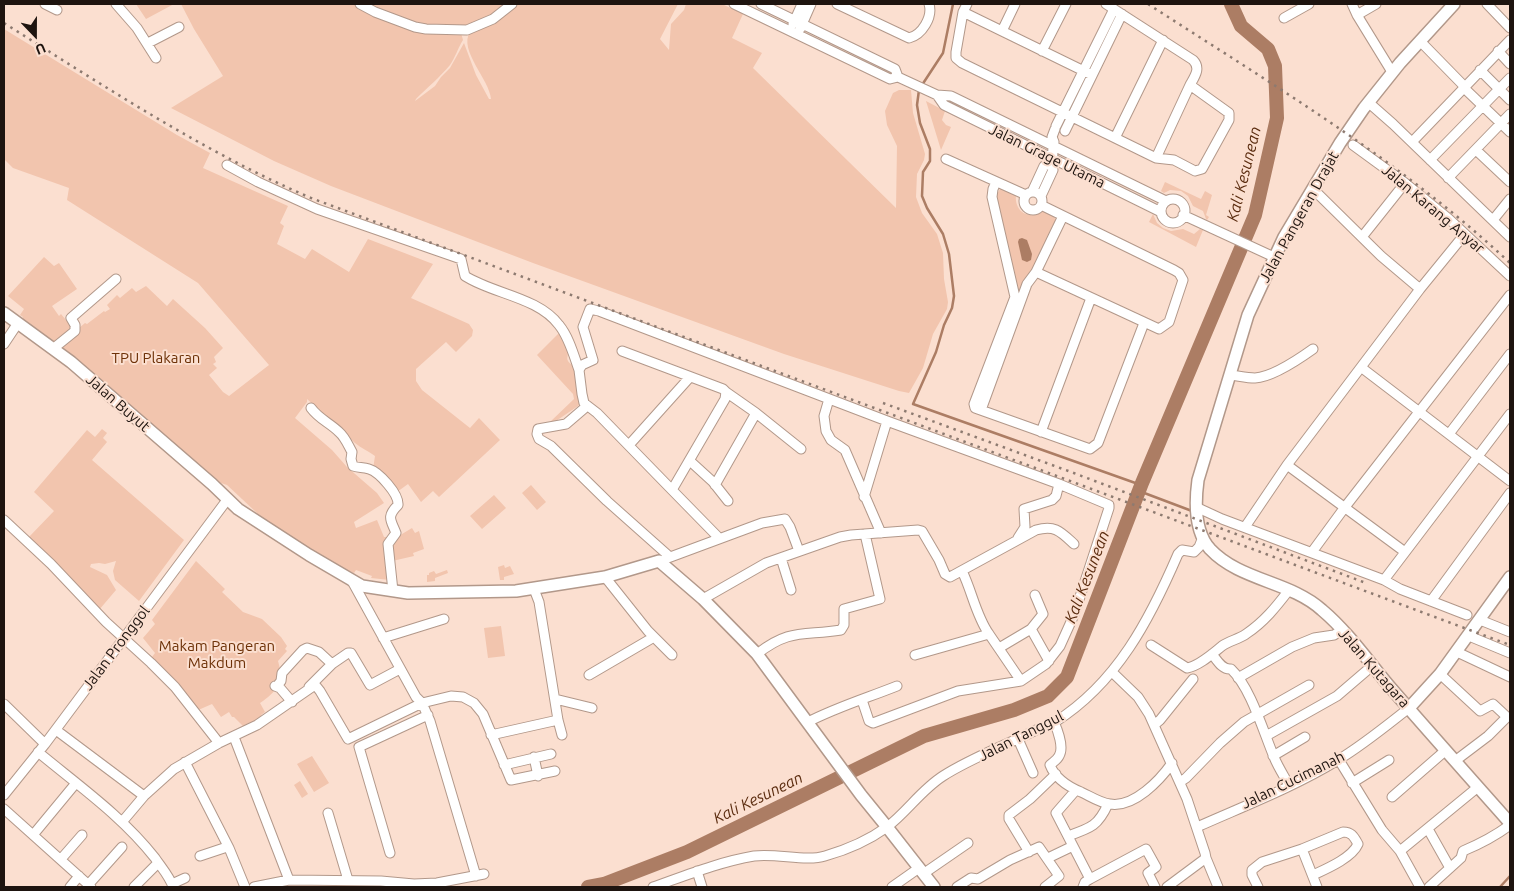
<!DOCTYPE html>
<html>
<head>
<meta charset="utf-8">
<style>
	body { margin:0 }
	#map { position:relative; width:1514px; height:891px; overflow:hidden; background:#fbdfd0; font-family:Ubuntu,sans-serif }
	canvas { display:block }
	.frame { position:absolute; inset:0; border:5px solid #1e140f; pointer-events:none }
	.north { position:absolute; left:10px; top:10px; width:50px; height:50px; -webkit-text-stroke:4px #fbdfd0; paint-order:stroke; rotate:158deg; font-size:14px; font-weight:700; line-height:20px; text-align:center; color:#1e140f }
	.north::after { content:''; display:block; margin:auto; width:18px; height:22px; background:#1e140f; clip-path:polygon(50% 0,100% 100%,50% 72%,0 100%) }
</style>
</head>
<body>
<div id="map">
<canvas width="1514" height="891"></canvas>
<div class="frame"></div>
<div class="north">U</div>
</div>
<script>
const context = document.querySelector('canvas').getContext('2d');
context.lineJoin = 'round';
function paint(path, color) {
  context.fillStyle = color;
  context.fill(path, 'evenodd');
}
function strokePath(path, color, width, dash) {
  context.strokeStyle = color;
  context.lineWidth = width;
  context.lineCap = dash ? 'butt' : 'round';
  context.setLineDash(dash || []);
  context.stroke(path);
}
function drawText(font, color, halo, rows, align = 'center') {
  context.font = font + ' Ubuntu,sans-serif';
  context.lineWidth = 4;
  context.setLineDash([]);
  context.textBaseline = 'middle';
  context.strokeStyle = halo;
  context.fillStyle = color;
  for (const [text, x, y, turn = 0] of rows) {
    context.save();
    context.translate(x, y);
    context.rotate((+turn || 0) * Math.PI / 180);
    context.textAlign = isNaN(turn) ? turn : align;
    if (halo) context.strokeText(text, 0, 0);
    context.fillText(text, 0, 0);
    context.restore();
  }
}
paint(new Path2D(`
	M136 4H174L146 19Z
	M181 4H357L387 18 461 33 463 40C458 48 455 58 450 65 440 77 427 88 416 99L415 101 435 86 441 77 450 68 464 43 476 75 489 99H491C490 80 458 50 470 32L514 4H678L660 39 669 50 671 24 684 10 686 4H722L743 14 732 38 762 53 753 68 896 208 897 146 887 125 885 111 893 93 899 90H911L913 113 925 154 924 160 917 174 916 197 922 213 937 234 943 253 944 279 948 302 947 309 933 334 923 368 909 393 899 391 784 354 533 263 331 186 274 161 171 108 223 76 194 29Z
	M364 4H509L494 16 465 29 424 27Z
	M4 29 177 135 210 153 203 168 288 206 280 223 284 226 277 244 305 259 312 249 349 272 368 239 433 264 411 298 469 324 473 330 472 336 456 352 446 342 416 369V381L422 390 470 428 479 418 500 440 439 497 433 491 421 502 408 484 397 492 373 469 375 456C368 451 361 448 355 443 338 428 324 413 307 399V402L295 418 332 450 347 467 377 493 384 503 354 522 356 528 377 520 384 537H397L412 528 415 533 419 531 424 549 413 553 414 556 388 562 390 580 371 578 372 576 356 570 354 573 338 566 256 515 257 513 227 485 221 483 200 466 99 379 22 319 23 317 20 315 24 309 8 296 44 257 54 266 59 263 77 289 52 306 59 316 61 314 71 326 79 328 85 323 87 324 104 311 105 312 110 309 107 305 117 295 120 298 132 288 136 292 146 286 167 306 173 299 205 328 223 348 214 357 216 362 213 364 217 368 209 375 223 392 229 396 269 365 198 283 67 200 69 188 13 168 4 159Z
	M926 101 945 111 942 120 946 125 951 127 941 150Z
	M1165 182 1201 199 1205 191 1212 195 1206 215 1209 217 1207 220 1206 219 1203 211 1193 206 1188 196 1181 191 1170 190 1164 193 1161 191Z
	M1000 189H1002L1016 195C1014 212 1030 221 1044 211 1050 214 1056 216 1056 223L1033 269 1023 281 1018 293 997 199V194Z
	M1153 214 1157 223 1163 228 1171 231 1183 229 1194 234 1200 229 1203 230 1196 247 1149 222Z
	M560 332C563 336 567 343 568 348 569 359 563 359 575 367L580 403 578 406 553 423 550 422 574 399 573 394 537 355Z
	M102 429 107 433 103 438 107 442 92 460 184 540 139 601 115 580 113 571 116 561 105 564 99 563 91 564 90 567 107 575 116 590 99 610 28 538 54 511 34 492 87 430 95 437Z
	M531 485 546 502 537 510 522 493Z
	M494 495 506 508 482 529 470 516Z
	M196 561 225 589 222 592 243 612 262 619 281 637 287 646 285 649 287 651 278 661C284 681 277 692 260 703L265 712 261 715 263 719 245 728 234 717H232L229 712 221 717 212 704 196 711 174 680 152 657 155 653 143 638 155 624 152 620Z
	M504 565 505 568 510 566 514 574 504 577V580H500L498 567Z
	M447 570 448 573 435 578V581L427 582V575H429V573L434 571 436 574Z
	M501 626 505 656 488 658 484 628Z
	M312 756 329 783 314 792 297 764Z
	M300 781 308 794 302 798 294 785Z`), '#f2c5ae');
paint(new Path2D(`
	M1022 238 1027 240 1032 254 1031 260 1027 262 1022 260 1018 242 1019 239Z`), '#ac7d64');
strokePath(new Path2D(`
	M922 85 943 53 953 4
	M919 90 917 105 920 123 930 149V161L923 172 922 196 927 208 943 234 949 254 954 296 952 308 944 325 936 352 913 404 1141 485
	M1139 491 1192 511
	M1500 887 1510 876`), '#ac7d64', 2.5);
strokePath(new Path2D(`
	M588 887 604 884 687 852 924 736 1014 710 1048 696 1067 677 1142 483 1255 215 1277 118 1275 66 1268 49 1241 26 1231 4`), '#ac7d64', 14);
const street = new Path2D(`
	M45 4 57 10
	M116 4 137 28 156 58
	M360 4 375 12 415 27 426 29 467 30 493 19 512 4
	M734 4 890 79 898 77 937 95 951 96 1166 201
	M761 4 895 69 898 77
	M837 4 909 38C922 35 933 17 929 4
	M967 4 963 12 956 52V58L962 63 1156 158 1174 160 1195 171 1202 169 1229 120V113L1190 85C1195 76 1201 68 1193 60L1106 4
	M1352 4 1357 15 1392 72
	M1487 4 1510 28
	M963 12 1092 75
	M1357 15 1376 4
	M1284 18 1309 4
	M793 24 802 4
	M800 29 811 4
	M1002 31 1015 4
	M1420 41 1464 86
	M148 43 179 27
	M1042 51 1066 4
	M1498 51 1510 64
	M1480 70 1510 100
	M1463 87 1510 132
	M937 95 944 105 1161 212
	M1368 102 1393 124 1510 237
	M1056 126 1114 9
	M1065 131 1122 14
	M1115 138 1163 40
	M1412 142 1510 40
	M1353 145 1405 183 1449 219 1510 276
	M1476 150 1510 182
	M1156 158 1190 85
	M946 159 1026 195
	M1430 160 1510 78
	M227 165 258 182 317 209 461 259 465 276C493 294 538 297 559 325 569 337 574 356 579 370
	M1448 178 1510 114
	M996 182 993 189 992 197 1015 297 974 404 975 408 1090 449 1098 443 1144 323
	M1313 189 1381 256 1420 289
	M1024 201a9 9 0 1 1 18 0a9 9 0 1 1-18 0Z
	M1032 192 1044 166 1051 164
	M1041 196 1053 170 1051 164C1055 156 1051 149 1054 142L1052 137 1055 129
	M1161 211a12 12 0 1 1 24 0a12 12 0 1 1-24 0Z
	M1183 215 1274 257
	M1493 220 1510 199
	M1362 237 1405 183
	M1036 272 1159 329 1169 322 1183 280 1179 273 1174 270 1041 205
	M4 344 18 323
	M54 348 75 331V325L71 318 116 279
	M622 351 723 389 726 392 725 399 672 490 719 538
	M1362 368 1510 481
	M1231 375C1239 376 1247 378 1255 378 1272 377 1299 359 1313 349
	M726 392 756 413 801 449
	M829 399 824 416 826 431 831 440 845 450 881 533
	M587 406 566 424 538 429 537 434 539 439 551 446 607 501 670 557
	M311 408C319 419 330 423 339 432 345 437 348 445 352 452L351 459 353 466C358 468 363 467 369 469 379 472 399 494 398 505 386 517 391 520 396 533L388 544 393 591
	M981 410 1027 284 1036 272 1063 216
	M1041 432 1091 298
	M1449 434 1510 354
	M629 445 690 377
	M690 461 713 482 728 501
	M1287 465 1405 552
	M715 485 756 413
	M672 490 597 413 584 403 582 394 579 370 582 365 593 360 583 327 590 309 599 311 887 421 1059 484 1109 505V508L1074 615 1060 646 1046 664 1021 681 958 691 873 723 869 721 862 700
	M864 497 887 421
	M1196 507 1222 519 1384 580 1400 589 1467 615
	M4 520 51 564 106 622 151 663 175 687 219 743
	M1245 527 1287 465 1420 289 1464 235
	M1018 538 1025 527 1024 509 1052 500 1056 496 1059 484
	M1312 552 1345 507 1510 295
	M781 558 791 590
	M665 559 762 523 785 519 790 527 799 551
	M962 571C972 591 976 616 989 634
	M605 577 648 631 672 655
	M1384 580 1510 414
	M352 581 416 697 422 703 451 696 463 697 474 703 483 714 511 780 555 771
	M534 589 539 602 558 720 562 735
	M703 599 766 563 840 537 851 535 918 530 922 531 939 560 945 574 950 577 1036 530C1055 525 1060 531 1074 544
	M1431 601 1510 493
	M1480 620 1510 632
	M1031 629 1043 614 1035 595
	M1469 636 1510 653
	M383 638 444 619
	M1151 645 1187 668C1199 666 1212 654 1222 646 1229 641 1239 639 1246 634 1264 622 1276 607 1289 590
	M999 648 1031 629 1049 661
	M1457 652 1510 677
	M757 654C790 628 804 636 841 630L844 625V609L880 599 865 534
	M1212 654C1217 660 1222 670 1231 669 1251 688 1263 731 1274 757 1278 767 1284 776 1289 785
	M915 655 989 634 1021 681
	M1112 672 1138 697 1149 714 1187 799 1205 853 1206 858 1167 887
	M1440 674 1480 711 1493 704 1507 717 1488 736 1455 761
	M589 675 654 637
	M1238 678 1292 647 1314 638 1334 635 1342 630
	M275 686 280 688 292 702
	M277 686 281 681 282 673 303 650 307 648 319 652 332 664
	M309 687 332 664 348 653H351L370 685 400 669
	M555 699 592 708
	M4 704 45 744
	M808 722C837 707 867 698 897 686
	M1054 722C1058 731 1064 748 1059 756 1057 760 1053 762 1050 765 1055 778 1069 787 1081 792 1090 796 1100 803 1110 804 1134 808 1160 780 1172 763
	M1154 725 1160 720 1193 679
	M56 730 144 796 174 769 219 743 257 725 312 687 316 686 320 691 348 739 422 703 430 721 476 876
	M491 735 558 720
	M1266 736 1337 696 1372 666
	M234 737 289 880
	M1018 739 1033 773
	M38 752C79 786 122 816 155 858 161 867 170 877 173 887
	M1273 756 1305 737
	M534 757 538 776
	M1339 760 1382 830 1400 851 1420 887
	M185 762 229 848 245 887
	M504 765 551 754
	M1180 782 1186 778 1220 743 1244 722 1309 685
	M1352 783 1389 760
	M1076 790 1056 813 1090 879
	M4 795 45 744 227 500
	M1392 797 1446 750
	M4 809 91 887
	M328 813 348 880
	M122 822 144 796
	M1197 827C1244 806 1294 787 1338 760 1363 745 1386 726 1409 708
	M1428 829 1450 868
	M33 835 76 783
	M1068 836C1091 828 1098 826 1108 804
	M1302 849 1317 887
	M1400 851 1478 787
	M1029 852 1009 819V815L1030 799 1056 774
	M390 853 359 747 428 715
	M200 856 227 847
	M1048 858 1073 846
	M1206 858 1218 887
	M61 859 82 835
	M697 871 702 887
	M923 874 968 843
	M172 884 185 878
	M88 885 122 847
	M70 887 79 876
	M134 887 158 863
	M254 887 289 880 381 881 414 884 437 883 484 874
	M653 887C687 875 719 862 754 856 777 853 806 862 825 856 846 850 869 840 887 827 907 812 921 790 943 776 971 758 1004 746 1034 731 1041 728 1048 726 1055 722 1117 683 1150 619 1178 554L1182 550 1194 552 1199 547 1203 537
	M892 887 919 868
	M957 887 971 878 978 879 1010 860 1039 847 1059 876 1045 887
	M1083 887 1085 882 1090 879 1146 849 1156 867 1148 873 1155 887
	M1258 887 1252 875V870L1262 862 1302 849 1343 832C1352 832 1354 837 1358 844 1352 858 1326 869 1313 875
	M1429 887 1461 858 1463 851C1480 844 1495 836 1510 825`);
const secondary = new Path2D(`
	M1454 4 1400 63 1364 108 1340 143 1284 237 1248 315 1198 480C1195 502 1194 531 1210 549 1240 581 1290 581 1322 610 1348 632 1368 661 1390 687 1430 733 1470 778 1510 823
	M4 313 71 362 212 484 238 509 309 555 362 586 408 593 516 591 605 577 659 561 703 599 757 654 861 795 887 827 934 887
	M1409 708 1440 674 1510 577`);
strokePath(street, '#b2988a', 11);
strokePath(secondary, '#b2988a', 14);
strokePath(street, '#fff', 9);
strokePath(secondary, '#fff', 11);
strokePath(new Path2D(`
	M1148 4C1273 85 1401 161 1510 263
	M4 23C104 86 202 151 311 198L1510 645
	M883 403 1071 472 1366 583`), '#8d7a70', 2.5, [2.5, 5]);
drawText('15px', '#1e140f', '#fbdfd0', [
	["Jalan Grage Utama",1047,156,26],
	["Jalan Karang Anyar",1433,209,40],
	["Jalan Pangeran Drajat",1299,217,-61],
	["Jalan Buyut",118,403,41],
	["Jalan Pronggol",116,648,-53],
	["Jalan Kutagara",1374,668,49],
	["Jalan Tanggul",1021,736,-27],
	["Jalan Cucimanah",1293,780,-26]
]);
drawText('15px', '#6d3107', '#fbdfd0', [
	["TPU Plakaran",156,358],
	["Makam Pangeran",217,646],
	["Makdum",217,663]
]);
drawText('italic 16px', '#5b2c0f', '#fbdfd0', [
	["Kali Kesunean",1244,174,-76],
	["Kali Kesunean",1087,577,-69],
	["Kali Kesunean",758,798,-26]
]);
</script>
</body>
</html>
